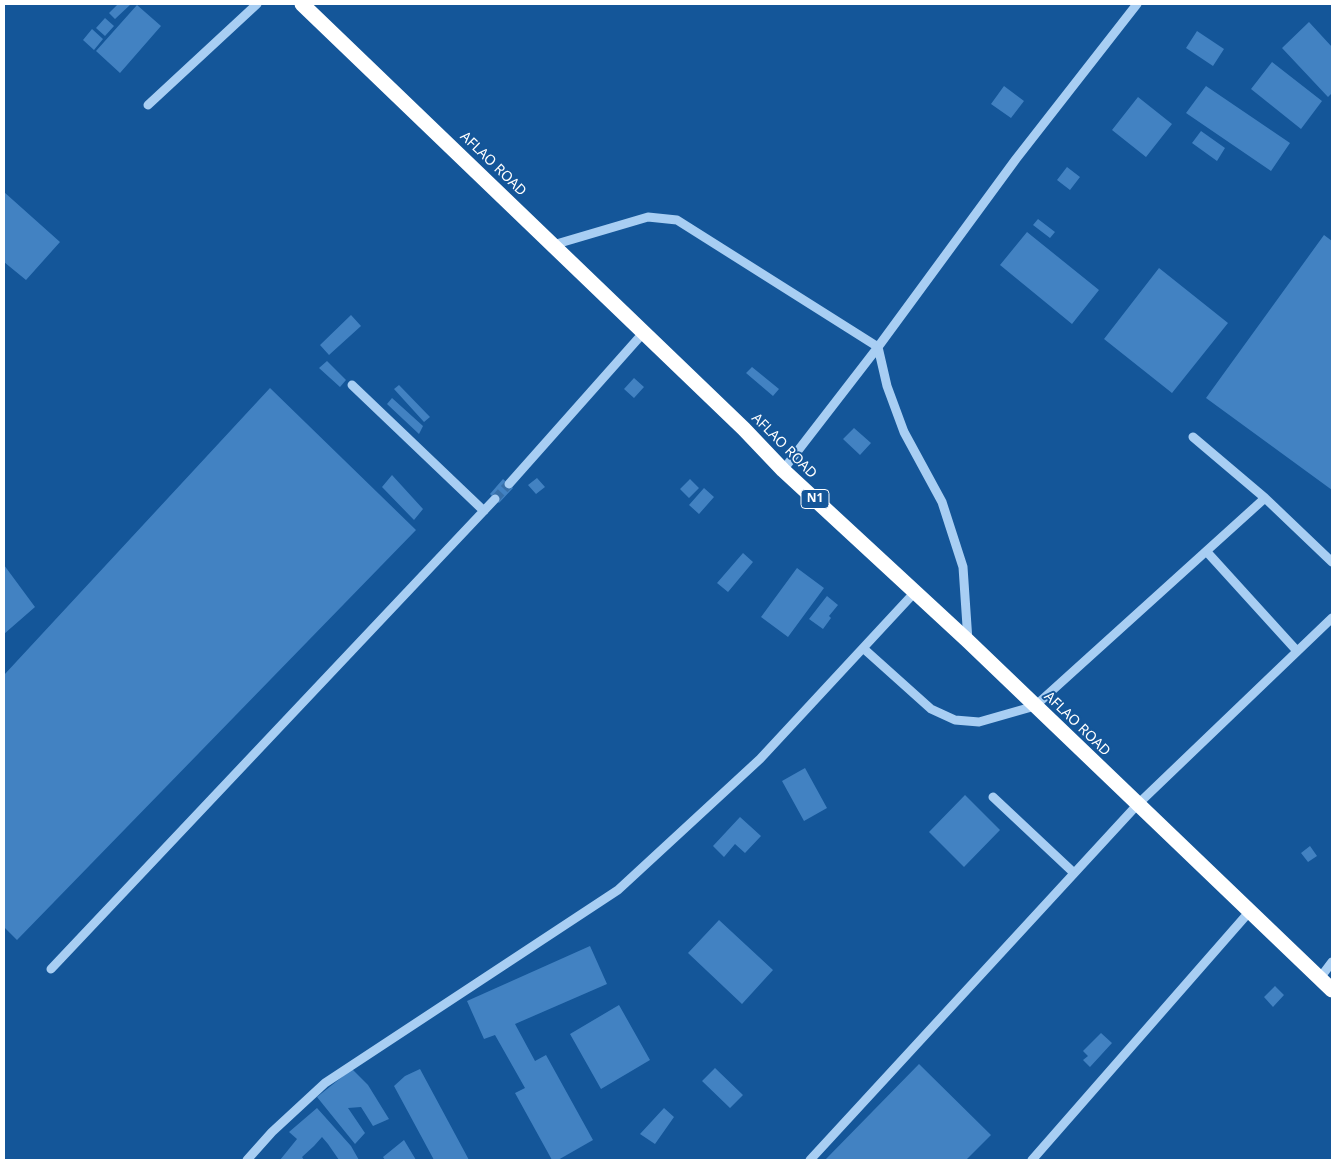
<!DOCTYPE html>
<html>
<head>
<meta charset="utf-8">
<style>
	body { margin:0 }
	#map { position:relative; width:1336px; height:1164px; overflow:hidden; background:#145699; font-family:"Noto Sans",sans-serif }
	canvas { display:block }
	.frame { position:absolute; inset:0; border:5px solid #fff; pointer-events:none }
</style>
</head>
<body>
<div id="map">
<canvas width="1336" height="1164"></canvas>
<div class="frame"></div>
</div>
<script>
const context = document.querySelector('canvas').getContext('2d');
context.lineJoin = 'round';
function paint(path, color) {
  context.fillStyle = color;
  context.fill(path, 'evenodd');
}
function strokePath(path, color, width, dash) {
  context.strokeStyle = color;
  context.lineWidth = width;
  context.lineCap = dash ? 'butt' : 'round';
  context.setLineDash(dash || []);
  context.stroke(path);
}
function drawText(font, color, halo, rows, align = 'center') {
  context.font = font + ' "Noto Sans",sans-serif';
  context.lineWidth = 4;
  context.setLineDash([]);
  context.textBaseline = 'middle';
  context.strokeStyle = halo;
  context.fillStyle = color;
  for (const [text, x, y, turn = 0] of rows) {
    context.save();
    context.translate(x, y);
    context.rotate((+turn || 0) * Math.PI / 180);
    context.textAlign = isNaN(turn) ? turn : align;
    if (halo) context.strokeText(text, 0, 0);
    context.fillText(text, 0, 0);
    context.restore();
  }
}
paint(new Path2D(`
	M118 4H131L115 19 109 13Z
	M137 5 161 26 120 73 96 51Z
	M105 18 114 26 105 36 96 28Z
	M1309 22 1332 47V93L1328 97 1282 48Z
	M92 29 103 39 94 50 83 40Z
	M1197 31 1224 49 1213 66 1186 48Z
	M1272 62 1322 101 1301 129 1251 89Z
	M1004 86 1024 101 1011 118 991 104Z
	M1206 86 1290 143 1271 171 1186 113Z
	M1138 97 1172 124 1146 157 1112 130Z
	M1201 131 1225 148 1217 161 1192 143Z
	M1067 167 1080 177 1070 190 1057 180Z
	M4 192 60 242 26 280 4 262Z
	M1038 219 1055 232 1050 238 1033 225Z
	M1027 232 1099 290 1072 324 1000 265Z
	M1324 235 1332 241V490L1206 398Z
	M1159 268 1228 323 1172 393 1104 339Z
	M351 315 361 326 329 355 320 345Z
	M327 361 346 380 340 387 319 368Z
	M752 367 779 389 773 396 746 373Z
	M634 378 644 387 634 398 624 389Z
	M399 385 430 417 424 422 394 389Z
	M270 388 416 530 17 940 4 927V675Z
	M392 398 423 426 419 434 387 404Z
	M854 428 871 443 860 455 843 439Z
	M392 475 423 509 414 520 382 487Z
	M537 478 545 487 536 494 528 485Z
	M503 479 513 488 499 503 490 494Z
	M690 479 699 488 689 498 680 489Z
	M704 488 714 497 699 514 689 505Z
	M743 553 753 562 728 592 717 583Z
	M4 565 35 607 4 634Z
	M797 568 824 588 788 637 761 617Z
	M827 596 838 605 829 616 831 618 823 629 809 619Z
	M805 768 827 808 804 821 782 781Z
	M965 795 1000 830 964 867 929 832Z
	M740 817 761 836 745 853 735 844 724 857 713 846Z
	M1310 846 1317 856 1308 862 1301 853Z
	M719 920 773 970 742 1004 688 953Z
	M590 946 607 984 515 1024 535 1061 546 1055 593 1140 558 1160H552L515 1093 525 1088 495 1035 484 1039 467 1001Z
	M1275 986 1284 995 1273 1007 1264 997Z
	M619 1005 650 1060 601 1089 570 1034Z
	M1101 1033 1112 1043 1090 1067 1083 1060 1088 1056 1083 1051Z
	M919 1064 991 1135 966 1160H825Z
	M715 1068 743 1095 730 1108 702 1081Z
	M352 1069 368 1085 389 1119 373 1126 361 1107 348 1108 365 1133 355 1144 317 1097Z
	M420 1069 469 1160H434L394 1086 405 1076Z
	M317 1108 351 1146 359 1160H339L328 1144 322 1137 314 1146 302 1157 304 1160H280L297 1139 289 1132Z
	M664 1108 674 1117 655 1144 640 1134Z
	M404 1140 416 1160H385L383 1157Z`), '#4282c2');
strokePath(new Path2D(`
	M495 499 509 484`), '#376fa8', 9, [9, 4.5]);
strokePath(new Path2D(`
	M148 105 257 4
	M553 245 648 217 677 220 878 347 887 386 904 432 942 502 963 567 968 641
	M352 385 484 511
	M1193 437 1265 498 1332 562
	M783 470 878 347 1016 159 1137 4
	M509 484 644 332
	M1207 552 1297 651
	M863 648 931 709 955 720 979 722 1035 706 1265 498
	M993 797 1074 873
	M51 969 495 499
	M1320 978 1332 962
	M247 1160 272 1132 325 1083 618 890 760 759 915 592
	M810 1160 1138 804 1332 618
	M1032 1160 1250 911`), '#a8cef3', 9);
strokePath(new Path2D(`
	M302 4 744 429 783 470 968 641 1332 990`), '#fff', 15);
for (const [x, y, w] of [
	[815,499,28]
]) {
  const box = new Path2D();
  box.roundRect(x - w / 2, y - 9.5, w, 19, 4);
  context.fillStyle = '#145699';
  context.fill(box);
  strokePath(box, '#fff', 1);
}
drawText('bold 12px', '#fff', null, [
	["N1",815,499]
]);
drawText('14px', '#fff', '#145699', [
	["AFLAO ROAD",493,164,44],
	["AFLAO ROAD",784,446,45],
	["AFLAO ROAD",1077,724,44]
]);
</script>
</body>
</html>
